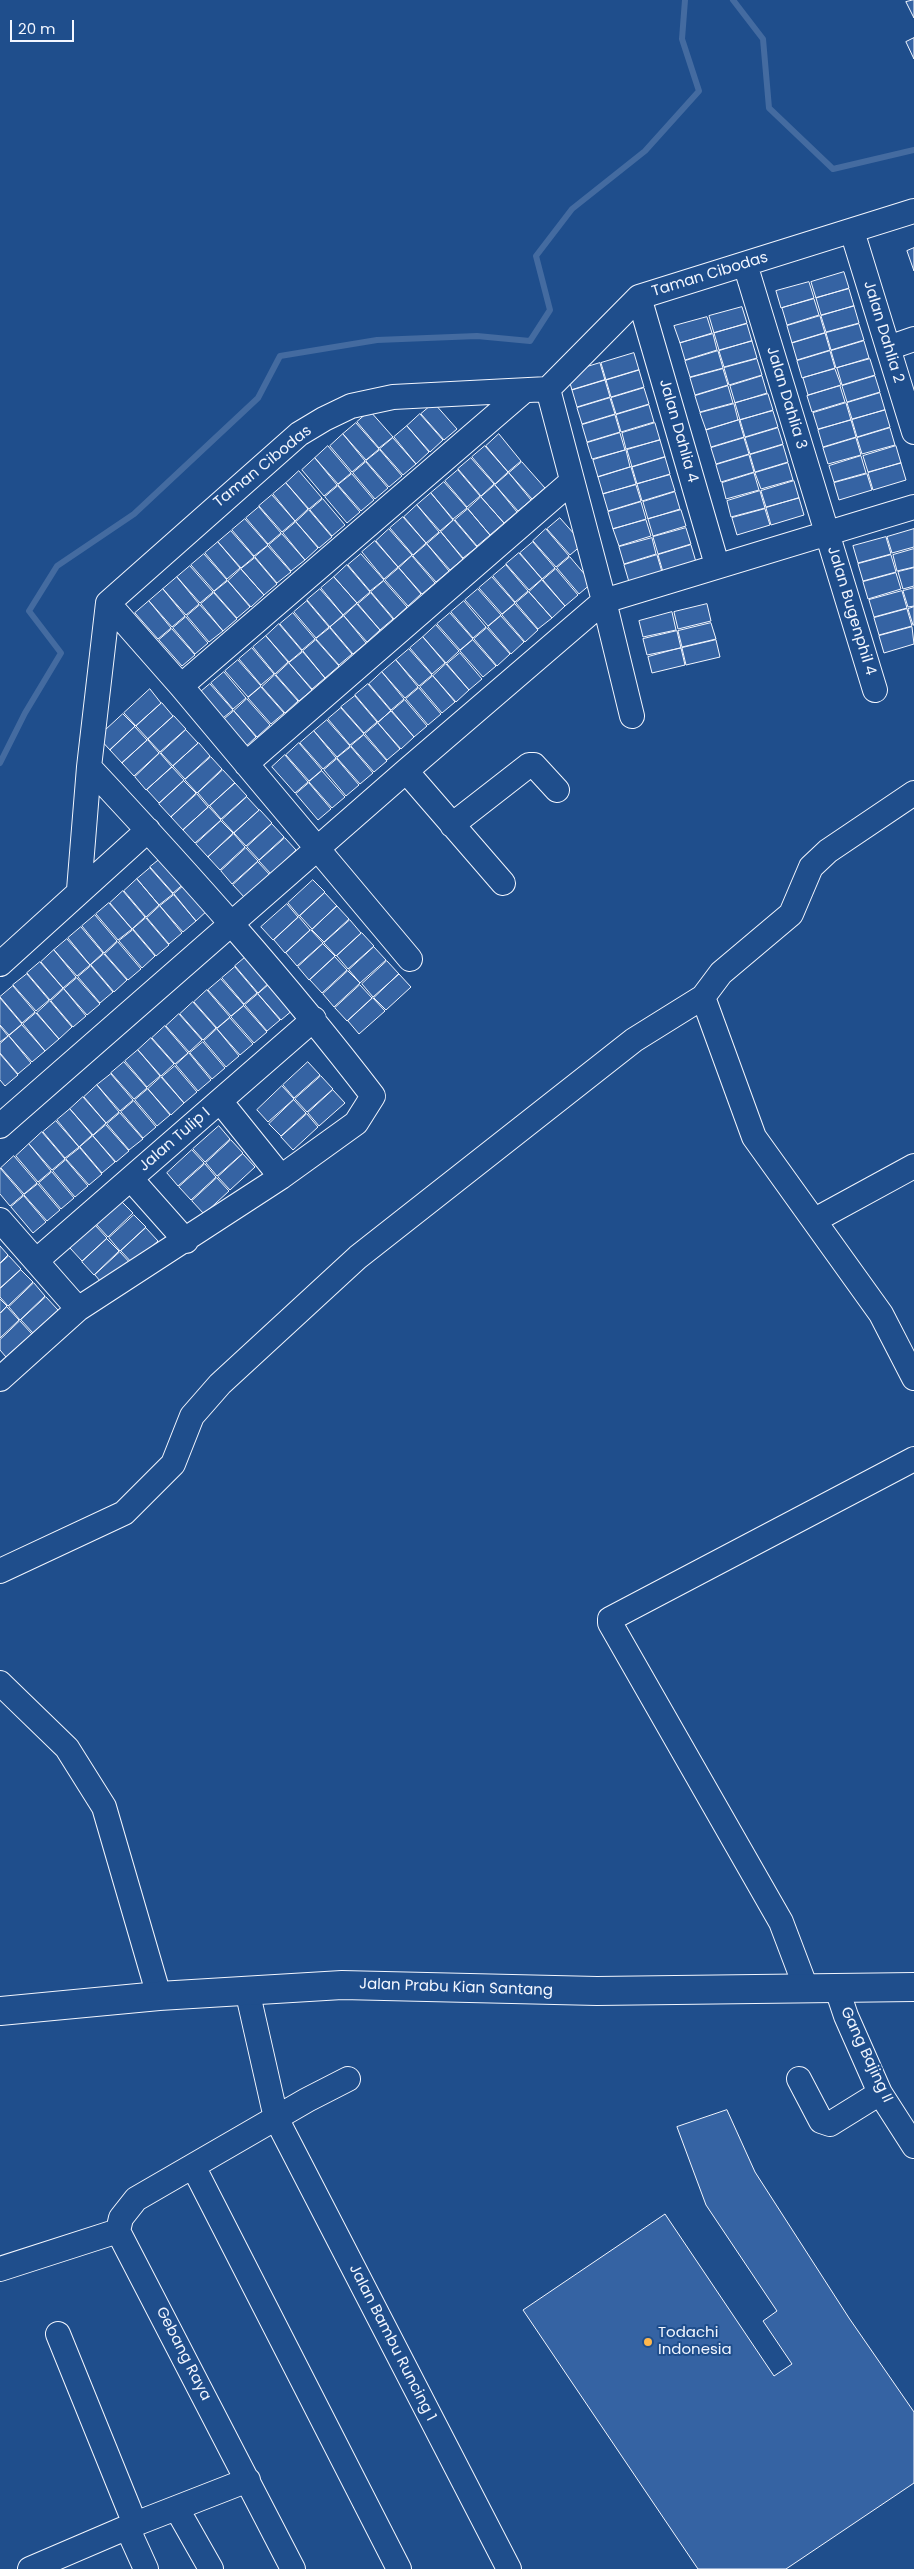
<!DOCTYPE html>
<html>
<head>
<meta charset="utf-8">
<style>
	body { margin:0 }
	#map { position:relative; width:914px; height:2569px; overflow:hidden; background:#1f4e8c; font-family:Poppins,sans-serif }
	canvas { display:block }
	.scale { position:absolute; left:10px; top:20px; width:64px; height:22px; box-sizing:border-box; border:2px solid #f2f6ff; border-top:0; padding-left:6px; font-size:15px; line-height:18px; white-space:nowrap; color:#f2f6ff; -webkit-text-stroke:4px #1f4e8c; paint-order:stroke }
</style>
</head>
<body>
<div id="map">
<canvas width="914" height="2569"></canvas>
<div class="scale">20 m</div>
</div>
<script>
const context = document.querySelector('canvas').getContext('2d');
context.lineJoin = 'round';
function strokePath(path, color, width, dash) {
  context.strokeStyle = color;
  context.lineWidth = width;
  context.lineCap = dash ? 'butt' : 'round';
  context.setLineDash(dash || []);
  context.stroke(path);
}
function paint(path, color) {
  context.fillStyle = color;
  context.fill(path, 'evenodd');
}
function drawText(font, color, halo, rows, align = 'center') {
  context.font = font + ' Poppins,sans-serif';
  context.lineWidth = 4;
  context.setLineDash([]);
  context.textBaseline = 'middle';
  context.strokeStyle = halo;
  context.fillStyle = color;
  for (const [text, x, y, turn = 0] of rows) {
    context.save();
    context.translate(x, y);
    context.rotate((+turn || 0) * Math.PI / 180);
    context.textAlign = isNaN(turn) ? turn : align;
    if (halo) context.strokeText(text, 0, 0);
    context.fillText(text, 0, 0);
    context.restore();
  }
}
strokePath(new Path2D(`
	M733 0 763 39 769 108 833 169 914 150
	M0 763 25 713 61 653 29 611 57 566 134 514 258 398 280 356 377 340 477 336 530 341 550 310 536 256 572 209 645 151 699 91 682 39 685 0`), '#446ba0', 6);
const building = new Path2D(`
	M914 0V18L906 2Z
	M914 38V59L906 42Z
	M914 248V271L907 251Z
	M844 272 849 288 816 298 811 282Z
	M809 282 814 298 781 308 776 291Z
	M849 289 854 306 821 315 816 298Z
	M814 299 819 315 787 325 782 308Z
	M854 306 859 323 826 332 821 316Z
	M742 307 747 323 714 333 709 316Z
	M820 316 825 333 792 343 787 326Z
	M707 317 712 333 680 343 674 326Z
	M747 324 752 341 719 350 714 333Z
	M859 324 864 340 831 350 826 333Z
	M825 333 830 350 797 360 792 343Z
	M713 334 717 350 685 360 680 343Z
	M752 341 757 358 724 367 719 351Z
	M864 341 869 358 836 368 831 351Z
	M718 351 723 368 690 377 685 361Z
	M830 351 835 368 802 378 797 361Z
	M634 353 639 370 606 380 601 363Z
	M757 359 762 375 729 385 724 368Z
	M870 359 875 375 842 385 837 368Z
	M600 363 605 380 572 390 567 373Z
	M723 369 728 385 695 395 690 378Z
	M835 369 841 385 808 395 803 378Z
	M639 370 644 387 611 397 606 380Z
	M762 376 767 393 735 403 730 386Z
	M875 376 880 392 847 402 842 386Z
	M605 380 610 397 577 407 572 390Z
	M728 386 733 403 700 412 695 396Z
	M840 386 845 402 812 412 807 396Z
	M644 388 649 404 616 414 611 398Z
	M880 393 885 410 852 419 847 403Z
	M768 394 773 410 740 420 735 403Z
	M610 398 615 414 582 424 577 408Z
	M434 403 457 429 444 440 421 414Z
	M846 403 851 420 818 429 813 413Z
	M734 404 738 420 706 430 700 413Z
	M649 405 654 422 621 432 616 415Z
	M885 410 890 427 857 437 852 420Z
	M370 411 393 437 379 448 357 422Z
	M773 411 778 427 745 437 740 420Z
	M420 414 443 440 430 452 407 426Z
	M615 415 620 432 587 442 582 425Z
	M739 420 744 437 711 447 706 430Z
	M851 420 856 437 823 447 818 430Z
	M356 423 379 449 366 460 343 434Z
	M655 423 660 440 626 449 622 433Z
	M407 426 429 452 416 464 394 437Z
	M778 428 783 444 750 454 745 438Z
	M890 428 895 445 862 454 857 438Z
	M620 433 625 450 592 459 587 443Z
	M343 434 365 461 352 472 330 446Z
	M499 434 521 461 508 472 486 446Z
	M393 438 416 464 403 475 380 449Z
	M744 438 749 454 716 464 711 448Z
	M856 438 861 455 828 464 823 448Z
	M660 440 665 457 632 467 627 450Z
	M783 445 788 462 755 472 750 455Z
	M328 446 351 473 338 484 315 458Z
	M485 446 508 472 495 484 472 457Z
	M896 446 901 463 868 472 863 456Z
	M380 450 402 476 389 487 366 461Z
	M626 450 630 467 598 477 593 460Z
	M749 455 754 472 721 482 716 465Z
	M861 456 866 473 834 482 829 466Z
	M665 457 670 474 637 484 632 467Z
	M315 458 337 485 324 496 302 470Z
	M471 458 494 484 481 496 458 469Z
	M366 462 388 488 375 499 353 473Z
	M522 462 545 488 532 499 509 473Z
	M788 463 793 480 761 489 755 473Z
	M901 463 906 480 873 490 868 473Z
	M631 467 636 484 603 494 598 477Z
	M458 470 480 496 467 507 445 481Z
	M299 471 322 498 309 509 286 483Z
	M509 473 531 500 518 511 495 485Z
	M754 473 759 490 726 499 722 483Z
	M352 474 374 500 361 511 338 485Z
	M867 474 872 490 839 500 834 483Z
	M670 475 675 491 642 501 637 484Z
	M794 481 799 498 766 507 761 491Z
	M444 482 467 508 453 519 431 493Z
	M286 483 308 509 295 521 273 494Z
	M495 485 517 512 504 523 481 497Z
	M636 485 641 501 608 511 603 494Z
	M338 486 360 512 347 523 325 497Z
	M760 491 765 508 731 517 727 501Z
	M675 492 680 509 648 519 643 502Z
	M431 493 453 520 440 531 417 505Z
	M272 495 295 521 282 532 259 506Z
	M481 497 504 523 490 535 468 509Z
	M799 498 804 515 771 525 766 508Z
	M323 499 345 525 332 536 310 510Z
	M641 502 646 519 613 529 608 512Z
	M417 505 439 532 426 543 404 517Z
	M259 507 281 533 268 544 246 518Z
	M468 509 490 535 477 546 455 520Z
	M765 509 770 525 737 535 732 518Z
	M309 510 332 537 319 548 296 522Z
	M681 510 686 526 653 536 648 519Z
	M403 517 426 543 413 555 390 528Z
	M560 518 583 544 570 555 547 529Z
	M245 519 268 545 254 556 232 530Z
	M454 520 477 547 463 558 441 532Z
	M646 520 651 536 619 546 613 529Z
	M296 522 318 548 305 560 283 533Z
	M686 528 691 544 658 554 653 537Z
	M389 529 412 555 398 567 376 541Z
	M546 529 569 556 556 567 533 541Z
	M914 529V547L892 553 887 537Z
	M231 531 254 557 241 568 218 542Z
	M441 532 463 559 450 570 427 544Z
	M282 534 305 560 291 571 269 545Z
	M886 537 891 554 858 563 853 546Z
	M652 538 656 554 624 564 619 547Z
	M375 541 398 567 384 579 362 552Z
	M218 542 240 568 227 579 205 553Z
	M533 542 555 568 542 579 520 553Z
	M427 544 449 571 436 582 413 556Z
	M691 545 696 562 663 572 658 555Z
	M268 546 291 572 277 583 255 557Z
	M914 549V567L897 571 893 555Z
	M519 553 542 579 529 590 506 564Z
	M204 554 227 580 214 591 191 565Z
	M361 554 384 580 370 591 348 565Z
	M657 555 662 572 629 582 624 565Z
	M891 555 896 572 863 581 858 564Z
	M412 556 435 583 422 594 399 568Z
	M570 557 592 583 579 594 557 568Z
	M255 558 277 584 264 595 241 569Z
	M347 565 370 592 357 603 334 577Z
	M506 565 528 591 515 602 493 576Z
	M190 566 213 592 200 603 177 577Z
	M399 568 421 594 408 606 385 580Z
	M914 568V586L903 589 898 572Z
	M241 569 264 595 251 607 228 581Z
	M556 569 578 595 565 606 543 580Z
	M896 573 901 589 868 599 863 582Z
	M177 577 199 604 186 615 163 589Z
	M334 577 357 603 343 615 321 588Z
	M492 577 515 603 502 614 479 588Z
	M542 580 565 606 552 618 529 592Z
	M228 581 250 607 237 618 214 592Z
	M384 581 407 607 394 619 371 592Z
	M914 588V606L908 607 903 591Z
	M163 589 185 616 172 627 149 601Z
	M320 589 343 615 330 627 307 600Z
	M478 589 501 615 488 626 465 600Z
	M902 591 907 608 874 617 869 600Z
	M529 592 552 618 538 629 516 603Z
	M214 593 237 619 223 631 201 604Z
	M371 593 393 619 380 630 358 604Z
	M149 601 171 628 158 639 135 613Z
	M307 601 329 627 316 638 294 612Z
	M464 601 486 627 473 638 451 612Z
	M357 604 380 630 367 642 344 616Z
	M515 604 538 630 525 642 502 615Z
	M707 604 711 621 678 629 674 612Z
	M200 605 223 631 209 642 187 616Z
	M914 607V625H913L908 609Z
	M907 609 912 626 879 635 874 618Z
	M672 612 676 630 643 637 639 621Z
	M293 613 315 639 302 650 280 624Z
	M450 613 473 639 460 650 437 624Z
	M344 616 366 643 353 654 330 627Z
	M501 616 524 642 511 654 488 627Z
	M186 617 208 643 195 654 173 628Z
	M711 623 716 639 682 647 678 631Z
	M279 624 302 651 289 662 266 636Z
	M436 625 459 651 446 663 423 637Z
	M912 627 914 644 884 653 879 636Z
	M330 628 352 654 339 665 316 639Z
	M487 628 510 654 497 666 474 639Z
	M172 629 195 655 182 666 159 640Z
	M677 631 681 648 647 655 643 639Z
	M266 636 288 662 275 674 253 647Z
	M423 637 445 663 432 674 410 648Z
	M316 640 339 666 325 678 303 651Z
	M473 640 496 666 483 677 460 651Z
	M716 640 720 657 686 665 682 648Z
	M252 648 274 674 261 685 239 659Z
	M681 648 685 665 652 673 648 657Z
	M409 649 432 675 419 686 396 660Z
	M303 652 325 678 312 689 289 663Z
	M460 653 482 679 469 690 447 664Z
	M238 660 261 686 248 697 225 671Z
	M396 660 418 687 405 698 382 672Z
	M289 663 312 690 299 701 276 675Z
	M446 664 469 690 456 702 433 676Z
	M224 672 246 698 233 709 211 683Z
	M382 672 404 699 391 710 369 684Z
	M275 675 298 701 285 713 262 687Z
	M433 676 455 702 442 713 420 687Z
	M210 684 233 710 219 721 197 695Z
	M368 684 391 711 378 722 355 695Z
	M261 687 284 713 271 724 248 698Z
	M419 688 441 714 428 725 406 699Z
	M150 689 161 703 136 726 124 713Z
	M355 696 377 722 364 733 341 707Z
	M247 699 270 725 257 737 234 711Z
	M405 700 427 726 414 737 392 711Z
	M162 703 173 716 148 739 136 726Z
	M341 708 364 734 350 745 328 719Z
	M234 711 256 737 243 749 221 722Z
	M391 711 414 737 401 749 378 723Z
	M123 714 135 726 110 750 98 737Z
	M174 716 186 729 160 752 148 739Z
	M327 720 350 746 337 757 314 731Z
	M378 723 400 749 387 760 365 734Z
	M135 727 147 740 122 763 110 750Z
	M186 730 198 743 173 766 161 753Z
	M314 731 336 758 323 769 300 743Z
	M364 735 387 761 374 772 351 746Z
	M148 740 159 753 134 776 122 763Z
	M199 743 210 756 185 779 173 766Z
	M299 743 322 770 309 781 286 755Z
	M351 747 373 773 360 784 337 758Z
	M160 753 172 767 146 790 135 777Z
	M285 755 308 782 295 793 272 767Z
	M211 757 222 769 197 793 185 780Z
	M337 759 359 785 346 796 324 770Z
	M172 767 184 780 159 803 147 790Z
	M223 770 235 783 209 806 198 793Z
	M322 771 345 797 332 808 309 782Z
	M184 781 196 793 171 817 159 804Z
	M235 783 247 796 221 819 210 806Z
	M309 783 331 809 318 820 296 794Z
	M197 794 208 807 183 830 171 817Z
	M247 797 259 810 234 833 222 820Z
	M209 807 221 820 195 843 183 830Z
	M260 810 272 823 246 846 234 833Z
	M221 821 233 833 208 857 196 844Z
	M272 824 284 837 259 860 247 847Z
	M234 834 245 847 220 870 208 857Z
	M285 838 296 850 271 874 259 861Z
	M246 848 258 861 232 884 221 871Z
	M164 856 186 882 173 893 150 867Z
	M258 862 270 875 245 898 233 885Z
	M150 868 173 894 159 905 137 879Z
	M137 879 159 905 146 917 124 891Z
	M313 880 325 892 299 916 288 903Z
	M187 883 209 909 196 921 174 894Z
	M123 891 145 917 132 929 110 903Z
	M325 893 337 906 312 929 300 916Z
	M174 895 196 921 183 932 160 906Z
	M109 903 132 929 118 940 96 914Z
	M287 904 298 917 273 940 261 927Z
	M160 906 182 933 169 944 147 918Z
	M337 906 349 919 324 942 312 930Z
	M95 915 117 941 104 953 82 926Z
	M299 917 310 930 285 953 274 940Z
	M146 918 169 945 156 956 133 929Z
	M350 920 361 933 336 956 324 943Z
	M81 927 103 953 90 965 68 938Z
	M133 930 155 956 142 968 119 941Z
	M311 930 323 943 297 966 286 953Z
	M362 933 374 946 348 969 337 956Z
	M67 939 90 965 77 976 54 950Z
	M118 942 141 969 128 980 105 954Z
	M323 944 335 956 309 980 298 967Z
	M374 947 386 960 360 983 349 970Z
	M54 950 76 977 63 988 41 962Z
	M104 954 127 980 114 992 91 965Z
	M248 955 271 981 258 993 235 966Z
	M335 957 347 970 322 993 310 980Z
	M387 961 399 974 373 997 362 984Z
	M40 962 63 988 50 1000 27 973Z
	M91 966 113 992 100 1003 78 977Z
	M235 967 257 993 244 1004 222 978Z
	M348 971 360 983 334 1007 323 994Z
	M27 974 49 1000 36 1011 13 985Z
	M399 974 411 987 386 1010 374 998Z
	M77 978 100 1004 87 1015 64 989Z
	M221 979 244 1005 231 1016 208 990Z
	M272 982 294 1009 281 1020 258 994Z
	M360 985 372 998 347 1021 335 1008Z
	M13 986 35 1012 22 1023 0 997Z
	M64 989 86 1016 73 1027 51 1001Z
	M207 990 230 1017 217 1028 194 1002Z
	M258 994 280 1020 267 1031 245 1005Z
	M0 998 22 1024 9 1035 0 1025Z
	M373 998 385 1011 359 1034 348 1021Z
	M50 1001 72 1027 59 1039 37 1013Z
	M193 1002 216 1028 203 1040 180 1014Z
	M244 1006 267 1032 254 1043 231 1017Z
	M36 1013 59 1039 45 1051 23 1024Z
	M179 1014 202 1040 189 1052 166 1026Z
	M230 1018 253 1044 240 1055 217 1029Z
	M22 1025 45 1051 32 1062 9 1036Z
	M0 1026 8 1036 0 1042Z
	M165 1026 188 1053 175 1064 152 1038Z
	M217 1029 239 1056 226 1067 204 1041Z
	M9 1036 31 1063 18 1074 0 1053V1044Z
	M151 1038 174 1064 161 1076 138 1050Z
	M203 1042 225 1068 212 1079 190 1053Z
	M138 1050 160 1076 147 1087 125 1061Z
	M189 1053 211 1080 198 1091 176 1065Z
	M0 1054 18 1075 5 1086 0 1080Z
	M124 1062 147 1088 134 1099 111 1073Z
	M308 1062 320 1075 294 1098 283 1085Z
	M175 1066 197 1092 184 1103 162 1077Z
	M111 1074 133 1100 120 1111 97 1085Z
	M321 1076 333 1089 307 1112 295 1099Z
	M161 1077 184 1103 171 1115 148 1089Z
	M97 1085 119 1112 106 1123 84 1097Z
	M282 1086 294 1099 268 1122 257 1110Z
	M148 1089 170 1115 157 1126 135 1100Z
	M333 1090 345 1103 319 1126 308 1113Z
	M83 1097 106 1123 93 1135 70 1109Z
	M294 1100 306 1113 281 1136 269 1124Z
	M134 1101 156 1127 143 1138 121 1112Z
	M70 1109 92 1135 79 1147 57 1120Z
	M120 1113 143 1139 129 1150 107 1124Z
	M307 1114 318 1127 293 1150 281 1137Z
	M56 1121 79 1147 65 1158 43 1132Z
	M106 1125 129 1151 116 1162 93 1136Z
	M219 1126 230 1139 205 1162 193 1149Z
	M42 1132 65 1159 52 1170 29 1144Z
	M93 1136 115 1162 102 1173 80 1147Z
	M231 1140 243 1153 217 1176 206 1163Z
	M29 1144 51 1171 38 1182 16 1156Z
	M80 1148 102 1174 89 1185 66 1159Z
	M192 1150 204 1163 178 1186 167 1173Z
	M243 1154 255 1167 230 1190 218 1177Z
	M14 1156 37 1183 24 1194 1 1168Z
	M66 1160 88 1186 75 1197 53 1171Z
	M205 1164 216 1177 191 1200 179 1187Z
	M0 1168 23 1195 10 1206 0 1194Z
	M52 1172 74 1198 61 1209 39 1183Z
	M217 1178 229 1191 204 1214 192 1201Z
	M38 1184 60 1210 47 1221 24 1195Z
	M24 1196 46 1222 33 1233 11 1207Z
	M121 1201 133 1213 108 1237 96 1224Z
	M134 1215 146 1227 120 1251 109 1238Z
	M95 1225 107 1238 82 1261 70 1248Z
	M146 1228 158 1241 133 1264 121 1251Z
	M107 1239 119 1251 94 1275 82 1262Z
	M0 1246 8 1255 0 1263Z
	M120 1252 132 1265 106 1288 95 1275Z
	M9 1256 21 1269 0 1288V1264Z
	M21 1270 33 1282 8 1306 0 1297V1289Z
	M34 1283 45 1296 20 1320 9 1307Z
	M46 1297 58 1310 33 1333 21 1320Z
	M0 1299 7 1306 0 1313Z
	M7 1307 19 1320 0 1338V1314Z
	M20 1321 32 1334 6 1357 0 1350V1340Z
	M727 2110 755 2172 849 2318 914 2412V2483L786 2569H698L523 2310 665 2214 774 2376 792 2364 763 2321 777 2311 706 2205 677 2127Z`);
paint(building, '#3563a3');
strokePath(building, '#f2f6ff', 1);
const minor = new Path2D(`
	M852 231 914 432
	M745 264 875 690
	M639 297 717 565
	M888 348 914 339
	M548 389 604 601 632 716
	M108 603 181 686 410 959
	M181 686 524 391
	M246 764 571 482
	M406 771 503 883
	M452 825 529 765H534L557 790
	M79 890 89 767 108 603 299 434 324 419 351 406 393 397 548 389 639 297 914 211
	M0 964 148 830
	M703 997 754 1137 881 1314 914 1378
	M220 1101 281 1177
	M0 1126 406 771 604 601 914 507
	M131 1179 186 1241
	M0 1220 78 1309
	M815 1220 914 1166
	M36 1261 314 1019
	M0 1379 78 1309 281 1177 356 1123 373 1096C285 981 188 873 89 767
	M0 1571 124 1513 173 1464 192 1416 220 1384 358 1257 634 1040 703 997 721 973 791 914 811 867 828 851 914 793
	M0 1683 67 1748 104 1807 159 1996
	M806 1988 781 1922 610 1623V1619L914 1459
	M837 1989 846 2016 880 2093 914 2146
	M247 1990 276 2118 509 2569
	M799 2079 821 2121 830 2124 880 2093
	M193 2166 399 2569
	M0 2269 118 2231
	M58 2334 135 2524 248 2480
	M177 2509 211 2569
	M127 2527 146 2569
	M30 2569 135 2524
	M293 2569 118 2231 121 2218 136 2199 307 2100 348 2079`);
const major = new Path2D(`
	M0 2011 159 1996 342 1985 597 1991 914 1987`);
strokePath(minor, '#f2f6ff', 26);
strokePath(major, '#f2f6ff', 30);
strokePath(minor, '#1f4e8c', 24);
strokePath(major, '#1f4e8c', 28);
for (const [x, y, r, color] of [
	[648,2342,5,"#ffb74d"]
]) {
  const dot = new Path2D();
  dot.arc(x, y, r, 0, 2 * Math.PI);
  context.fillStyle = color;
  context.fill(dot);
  strokePath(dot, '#1f4e8c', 2);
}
drawText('15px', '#f2f6ff', '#1f4e8c', [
	["Taman Cibodas",710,275,-17],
	["Jalan Dahlia 2",883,332,73],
	["Jalan Dahlia 3",786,398,73],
	["Jalan Dahlia 4",678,431,74],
	["Taman Cibodas",263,467,-39],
	["Jalan Bugenphil 4",851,611,73],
	["Jalan Tulip I",175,1140,-41],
	["Jalan Prabu Kian Santang",456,1988,2],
	["Gang Bajing II",866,2055,65],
	["Jalan Bambu Runcing 1",392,2343,63],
	["Gebang Raya",183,2354,63]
]);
drawText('15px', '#f2f6ff', '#1f4e8c', [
	["Todachi",658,2333],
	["Indonesia",658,2350]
], 'left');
</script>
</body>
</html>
